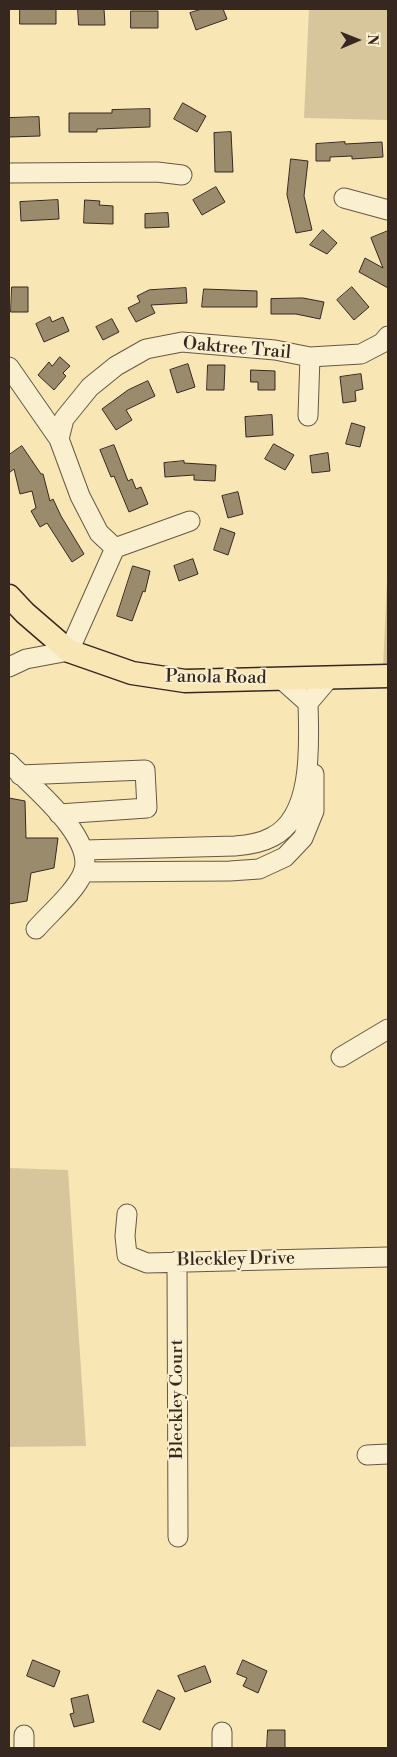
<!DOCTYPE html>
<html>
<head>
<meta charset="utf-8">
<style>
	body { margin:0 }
	#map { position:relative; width:397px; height:1757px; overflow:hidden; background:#f8e6b5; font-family:"Libre Bodoni",serif }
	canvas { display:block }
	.frame { position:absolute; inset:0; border:10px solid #362820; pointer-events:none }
	.north { position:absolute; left:332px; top:15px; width:50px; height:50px; -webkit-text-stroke:4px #faefcf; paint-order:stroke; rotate:89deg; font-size:14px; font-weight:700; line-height:20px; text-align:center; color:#362820 }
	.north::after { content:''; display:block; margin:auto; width:18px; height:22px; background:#362820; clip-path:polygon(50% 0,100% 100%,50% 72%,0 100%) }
</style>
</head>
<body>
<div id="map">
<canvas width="397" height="1757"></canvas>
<div class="frame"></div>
<div class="north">N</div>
</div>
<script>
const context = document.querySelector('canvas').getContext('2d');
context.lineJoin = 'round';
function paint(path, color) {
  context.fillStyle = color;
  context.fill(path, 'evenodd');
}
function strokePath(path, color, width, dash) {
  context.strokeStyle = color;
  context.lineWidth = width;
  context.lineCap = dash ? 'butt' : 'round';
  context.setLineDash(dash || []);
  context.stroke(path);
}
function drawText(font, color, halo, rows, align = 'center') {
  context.font = font + ' "Libre Bodoni",serif';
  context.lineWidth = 4;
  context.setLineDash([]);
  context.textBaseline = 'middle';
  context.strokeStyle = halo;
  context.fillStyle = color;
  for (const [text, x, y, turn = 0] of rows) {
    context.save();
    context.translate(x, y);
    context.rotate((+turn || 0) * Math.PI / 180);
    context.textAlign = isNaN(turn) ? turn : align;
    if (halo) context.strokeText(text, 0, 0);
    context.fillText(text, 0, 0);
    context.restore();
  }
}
paint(new Path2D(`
	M309 9H388V120L304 118Z
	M388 558V669L383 668Z
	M9 1168 68 1170 86 1446 9 1447Z`), '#d7c69c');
const building = new Path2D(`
	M20 9H56V24H20Z
	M78 9H104L105 25H79Z
	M202 9H223L227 19 196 30 190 13Z
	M131 11H158V28H131Z
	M183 103 206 116 197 132 174 119Z
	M150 109V127L97 129V132H69V113H112V110Z
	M39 117 40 136 9 137V118Z
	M231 132 233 172H215L214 133Z
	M345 142V144L382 142 383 157 352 159V156L330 157V161H316V144Z
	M291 159 308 161 304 196 312 230 296 233 287 195Z
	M216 187 225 202 202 215 193 200Z
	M58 200 59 219 21 221 20 202Z
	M85 200 100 201 99 205 113 206V224L84 223Z
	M168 213 169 227 145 228V214Z
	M323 230 337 243 327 254 310 245Z
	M388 231V288L359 272 365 258 383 268 371 238Z
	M12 287H28V312H11Z
	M352 287 369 307 354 320 337 300Z
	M186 288 187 303 151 305 155 313 136 322 128 308 140 302 137 296 149 290Z
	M204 289 257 291V307H202Z
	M303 298 324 302 320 319 296 314H271V299Z
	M50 317 52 322 63 317 69 331 44 342 36 324Z
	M112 319 119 332 103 340 96 327Z
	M60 357 70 366 63 373 66 376 54 390 38 375 49 362 52 366Z
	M188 364 195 387 177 393 170 370Z
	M208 365H225L224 390H207Z
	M251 370 275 371V390H258V382H251Z
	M361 374 363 389 355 391 356 401 343 403 340 377Z
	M148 381 155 396 126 410 132 420 116 430 102 409 128 390Z
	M272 415 273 435 246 437 245 417Z
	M352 423 365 427 360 447 346 444Z
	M274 444 294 455 285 470 265 459Z
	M114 445 128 481 132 479 136 489 141 487 148 504 129 512 114 476 111 477 100 450Z
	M22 446 41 474H43L50 501 53 499 61 516 84 554 72 562 47 523 40 527 31 511 36 508 32 491 20 494 14 469 9 473V455Z
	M328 453 330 471 312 473 310 456Z
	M184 461V463L216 465 215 481 194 480V475L165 477 164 463Z
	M238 492 243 514 228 518 222 496Z
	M221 528 235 533 228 555 214 550Z
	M193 559 198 574 179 581 174 566Z
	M133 566 150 571 145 592 143 591 132 621 117 616Z
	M9 798 25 801 26 838H58L54 868 31 873 27 901 9 904Z
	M33 1660 60 1671 54 1687 27 1676Z
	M243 1660 267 1671 258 1693 243 1686 247 1678 237 1674Z
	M205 1666 211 1682 185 1692 178 1676Z
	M158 1690 175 1698 160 1730 143 1722Z
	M88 1695 94 1722 74 1727 70 1714 74 1713 71 1699Z
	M268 1730H285V1748H267Z`);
paint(building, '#9b8b6d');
strokePath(building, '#362820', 1);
const minor = new Path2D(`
	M9 173 157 172 182 175
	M344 198 388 210
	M9 367 59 439
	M308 416 310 357
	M115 548 99 533 80 496 59 439 64 419 90 387 116 366 146 349 182 342 275 350 310 357 361 354 382 343 388 336
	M115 548 190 521
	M9 667 26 659 69 651 115 548
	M280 678 308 703
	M9 763C31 786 97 838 83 873 75 892 49 914 36 929
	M20 775 145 770 147 808 59 814
	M84 850 235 846C248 845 261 843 272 837 314 816 309 742 308 703L330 677
	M83 872 230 871 259 869 285 857 303 838 314 811V774
	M341 1057 388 1029
	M127 1214 125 1236 127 1255 147 1263 388 1257
	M177 1261 178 1537
	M367 1455 388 1454
	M24 1748V1735
	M222 1748V1732`);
const major = new Path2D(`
	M9 596 25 613 69 651 132 673 185 681 388 676`);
strokePath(minor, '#665845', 21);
strokePath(major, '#362820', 25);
strokePath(minor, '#faefcf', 19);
strokePath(major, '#f8e6b5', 22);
drawText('18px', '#362820', '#faefcf', [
	["Oaktree Trail",237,349,5],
	["Panola Road",216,678,1],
	["Bleckley Drive",236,1260,-1],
	["Bleckley Court",178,1399,-90]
]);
</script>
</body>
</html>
